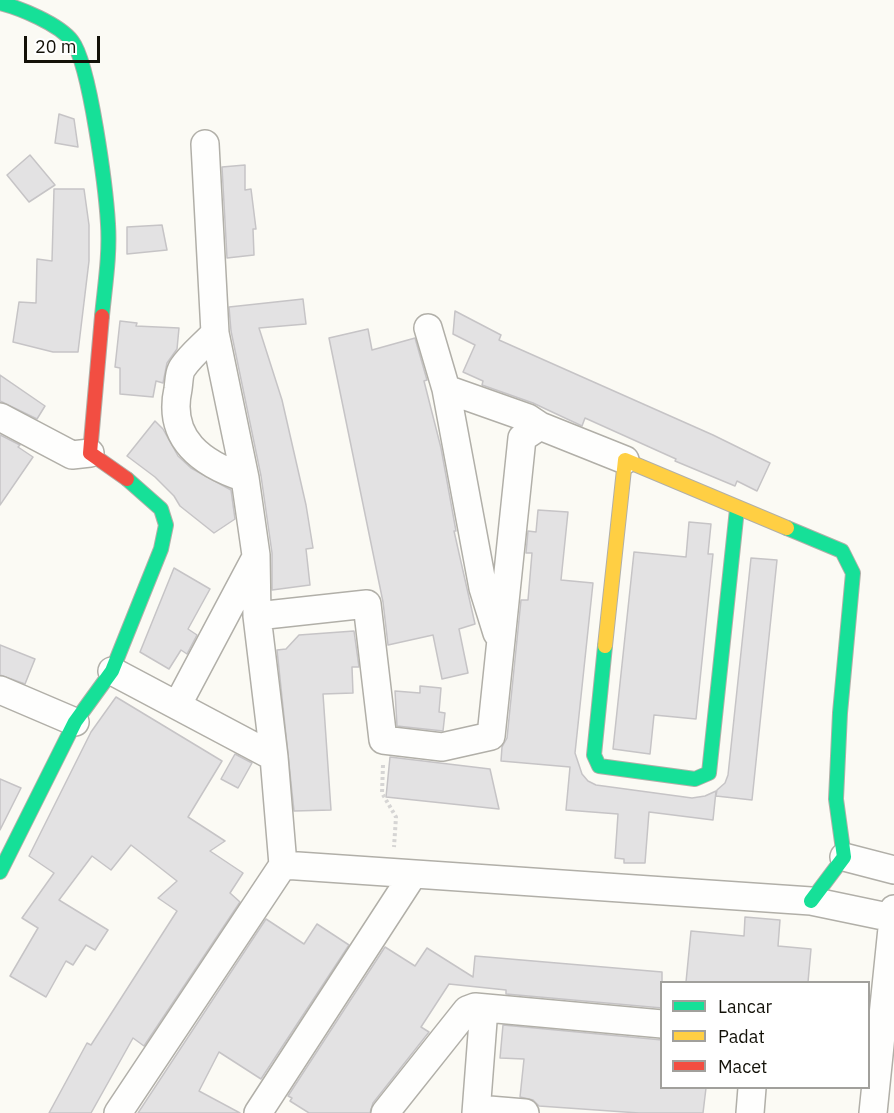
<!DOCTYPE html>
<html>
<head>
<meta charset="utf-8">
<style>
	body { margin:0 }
	#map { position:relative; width:894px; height:1113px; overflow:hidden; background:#fbfaf4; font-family:"IBM Plex Sans",sans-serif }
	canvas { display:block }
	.legend { position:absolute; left:660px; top:981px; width:210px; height:108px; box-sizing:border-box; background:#fff; border:2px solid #a1a09c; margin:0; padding:8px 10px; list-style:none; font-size:18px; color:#131108 }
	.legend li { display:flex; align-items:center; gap:12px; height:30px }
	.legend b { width:30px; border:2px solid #a1a09c }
	.scale { position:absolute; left:24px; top:36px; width:76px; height:27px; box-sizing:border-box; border:3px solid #131108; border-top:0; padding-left:8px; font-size:18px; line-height:21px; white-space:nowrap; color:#131108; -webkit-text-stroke:4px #fff; paint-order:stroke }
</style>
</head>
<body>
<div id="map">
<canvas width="894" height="1113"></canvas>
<ul class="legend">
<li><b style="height:8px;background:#16e098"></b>Lancar</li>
<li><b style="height:8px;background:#ffcf43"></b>Padat</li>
<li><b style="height:8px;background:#f24e42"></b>Macet</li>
</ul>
<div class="scale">20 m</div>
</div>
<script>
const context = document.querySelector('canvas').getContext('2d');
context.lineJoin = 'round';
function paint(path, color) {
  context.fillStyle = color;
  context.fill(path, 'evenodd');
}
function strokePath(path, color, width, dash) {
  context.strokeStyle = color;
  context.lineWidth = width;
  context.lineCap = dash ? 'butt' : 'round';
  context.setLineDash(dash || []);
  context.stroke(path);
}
const building = new Path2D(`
	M59 114 74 119 78 147 55 143Z
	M30 155 55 185 29 202 7 175Z
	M245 165V190L251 189 256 229H253L254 255 227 258 222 167Z
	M54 189H84L89 225V261L78 352H53L13 342 19 302 36 303 37 259 52 261Z
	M162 225 167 250 127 254V227Z
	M303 299 306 324 259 328 282 400 306 505 313 548 306 549 310 585 272 590V553L261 476 231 331 229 307Z
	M455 311 501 335 499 340 713 435 770 463 757 491 737 481 735 486 675 461 676 459 585 418 582 426 533 403 482 385 483 381 463 372 475 345 453 334Z
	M120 321 137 323 136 326 179 328 177 349 167 363 163 383 156 381 153 397 120 394V368L115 367Z
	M368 329 372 350 415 338 427 380 424 381 441 448 456 531H454L475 624 459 629 468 673 442 679 433 635 388 645 383 602 329 338Z
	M0 375 45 406 37 419 0 401Z
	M155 421 163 429 178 456 191 468 231 490 235 519 214 533 180 506 174 496 155 477 127 456Z
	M0 435 20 445 18 447 33 457 0 505Z
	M538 510 568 512 561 580 593 583 575 753 582 774 588 781 596 785 692 798 705 796 716 791 713 820 649 812 645 863H624V859L615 858 618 814 566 810 570 767 501 761 502 747 507 738 521 600H528L532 553H526L528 531 536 532Z
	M689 522 711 524 708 554H713L696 719 654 715 650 754 613 749 634 552 686 557Z
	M751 558 777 560 752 800 716 796 717 790 725 783 728 775Z
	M174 568 210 589 188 629 197 635 187 654 181 650 169 669 140 652Z
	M354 631 359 667H352L353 693 323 694 331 810 294 811 277 650 286 649 299 635Z
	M0 645 35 659 25 684 0 675Z
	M420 686 441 688 439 712 445 713 443 731 397 726 395 691 420 693Z
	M116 697 222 761 188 817 225 841 210 851 243 873 230 893 240 902 144 1046 133 1038 91 1113H49L87 1043 91 1045 177 911 158 898 177 881 131 845 111 870 92 856 59 900 108 930 95 950 86 945 73 965 66 961 46 997 10 976 38 928 22 918 54 873 29 856 91 732Z
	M235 754 252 763 238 788 221 779Z
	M390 757 490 769 499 809 386 797Z
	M0 779 21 788 0 830Z
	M745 917 780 920 778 946 811 949 808 982H686L691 931 744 936Z
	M266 919 304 944 317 924 349 945 261 1079 219 1052 199 1091 240 1113H138Z
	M385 947 415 966 427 948 473 977 475 956 662 972V1008L506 994V990L449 984 421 1027 429 1032 373 1103 370 1113H309L290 1101 292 1098 288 1096Z
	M503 1025 662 1040V1088H706L703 1113H639L539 1106 533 1100 520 1097 524 1059 500 1058Z`);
paint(building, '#e3e2e3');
strokePath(building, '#c6c4c6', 1.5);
const street = new Path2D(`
	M205 144 215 333 245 478 256 555 257 616 274 757 283 865
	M428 328 446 389 483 588 497 633
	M215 333C205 344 191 355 183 367 179 372 179 382 178 389 167 439 202 464 245 478
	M0 417 72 455 90 453
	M540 426 625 460
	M257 616 367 604 383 740 442 747 491 736 522 438 540 426 528 418 446 389
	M112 671 274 757
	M0 690 75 722
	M178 704 255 559
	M844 857 894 870
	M477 1109 525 1113
	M118 1113 283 865 811 901 893 918
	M258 1113 412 876
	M385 1113 467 1010 475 1007 662 1024
	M476 1113 484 1008
	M750 1113 752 1088
	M873 1113 894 909`);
const fast = new Path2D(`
	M0 3C20 8 59 24 72 41 90 64 106 190 108 224 110 255 105 285 102 316
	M787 528 842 551 853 573 840 713 836 799 844 857 811 901
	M605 646 594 755 599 766 695 779 709 773 737 509
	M0 872 75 722 112 671 161 549 166 525 161 509 127 479`);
const slow = new Path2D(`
	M605 646 625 460 787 528`);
const jam = new Path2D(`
	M102 316 90 453 127 479`);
strokePath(street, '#b1afa8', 30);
strokePath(fast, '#b1afa8', 16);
strokePath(slow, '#b1afa8', 16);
strokePath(jam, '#b1afa8', 16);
strokePath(new Path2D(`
	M383 765 382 793 396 817 394 847`), '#d6d5d4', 4, [3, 3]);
strokePath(street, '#fefefd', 27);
strokePath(fast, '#16e098', 14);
strokePath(slow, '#ffcf43', 14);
strokePath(jam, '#f24e42', 14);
</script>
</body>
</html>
